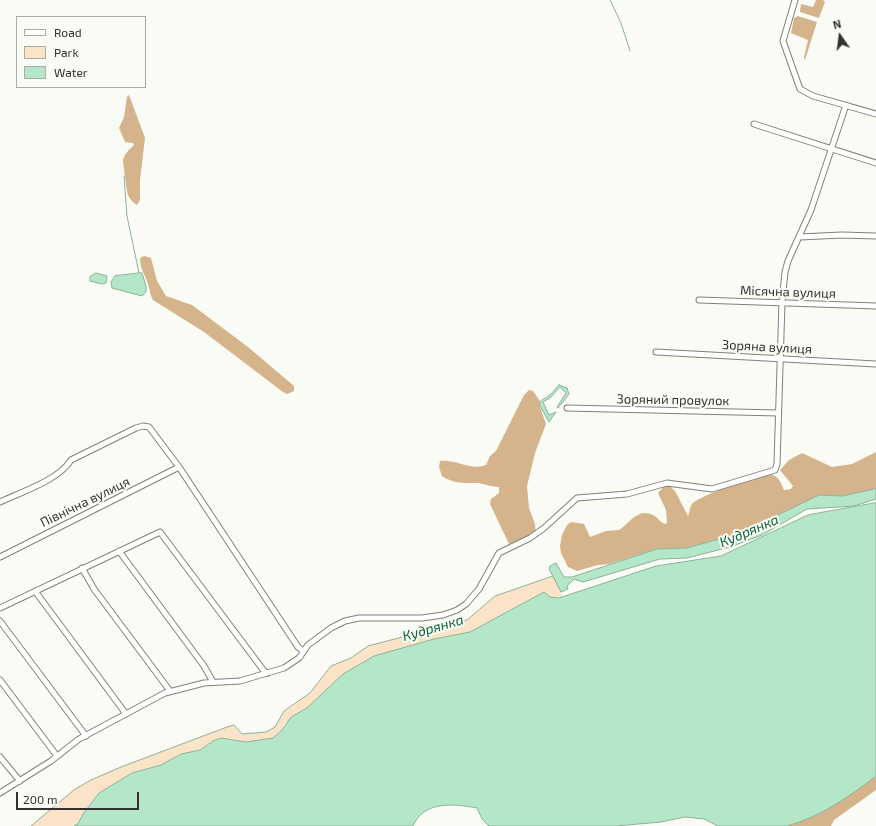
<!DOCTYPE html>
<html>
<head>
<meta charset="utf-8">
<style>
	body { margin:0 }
	#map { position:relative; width:876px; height:826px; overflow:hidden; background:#f9fbf4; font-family:"Exo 2",sans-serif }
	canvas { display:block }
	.legend { position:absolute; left:16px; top:16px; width:130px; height:72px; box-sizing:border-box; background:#f9fbf4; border:1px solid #a9aba5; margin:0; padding:5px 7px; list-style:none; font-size:12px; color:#31322f }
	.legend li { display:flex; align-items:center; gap:8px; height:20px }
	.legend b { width:20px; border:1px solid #a9aba5 }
	.north { position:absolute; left:820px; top:16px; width:40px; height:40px; -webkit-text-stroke:3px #f9fbf4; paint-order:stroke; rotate:346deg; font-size:11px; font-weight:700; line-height:16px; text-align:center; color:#31322f }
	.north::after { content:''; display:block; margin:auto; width:14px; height:18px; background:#31322f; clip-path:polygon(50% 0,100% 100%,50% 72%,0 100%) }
	.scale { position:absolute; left:16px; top:792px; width:123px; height:18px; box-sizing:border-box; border:2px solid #31322f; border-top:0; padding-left:5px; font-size:12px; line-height:14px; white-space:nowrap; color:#31322f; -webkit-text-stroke:3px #f9fbf4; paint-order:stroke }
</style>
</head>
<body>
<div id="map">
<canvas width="876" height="826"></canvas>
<ul class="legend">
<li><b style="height:5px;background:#fff"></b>Road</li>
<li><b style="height:11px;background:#fbe3c8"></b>Park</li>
<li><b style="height:11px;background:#b4e7c8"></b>Water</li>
</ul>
<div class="north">N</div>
<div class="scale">200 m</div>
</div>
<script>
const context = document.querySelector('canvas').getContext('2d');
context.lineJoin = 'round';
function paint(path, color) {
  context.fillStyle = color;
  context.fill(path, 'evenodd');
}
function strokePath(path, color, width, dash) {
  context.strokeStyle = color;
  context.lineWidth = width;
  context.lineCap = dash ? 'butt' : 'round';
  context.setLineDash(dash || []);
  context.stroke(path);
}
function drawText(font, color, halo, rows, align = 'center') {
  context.font = font + ' "Exo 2",sans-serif';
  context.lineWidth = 4;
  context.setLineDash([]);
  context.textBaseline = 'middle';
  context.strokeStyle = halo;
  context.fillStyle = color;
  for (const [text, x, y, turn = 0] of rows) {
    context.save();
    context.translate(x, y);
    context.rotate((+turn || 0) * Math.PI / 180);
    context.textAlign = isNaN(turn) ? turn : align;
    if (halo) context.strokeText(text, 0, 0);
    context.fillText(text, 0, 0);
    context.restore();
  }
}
paint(new Path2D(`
	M554 576 563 597H550L544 592 470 632 434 639 374 656 343 675 307 708 284 724 282 730 273 738 246 742 228 738 213 741 200 750 181 754 161 765 132 773 99 793 83 814 78 824 74 826H31L75 789 91 780 121 767 227 727 234 725 242 734 266 732 275 727 284 711 310 693 331 666 351 658 368 646 467 620 495 596Z`), '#fbe3c8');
paint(new Path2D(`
	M816 0H823L825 2 819 18 800 12 801 4 813 7Z
	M798 16 817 22 805 60 804 57 808 40 791 33 794 18Z
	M129 95 145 138 140 180V200L137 205C133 202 130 200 128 195 127 192 123 162 123 160 125 153 129 150 134 145L133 143 125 142 119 128 124 117 127 97Z
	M144 256 151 258 157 281 166 296 192 305 248 347 294 386V391L287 394 283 392 204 332 153 300C150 295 150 290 148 284 145 274 140 269 140 258Z
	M529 390 533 391 540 401 539 404 546 424 535 453 527 486 529 508 535 524 536 535 510 546 490 504 491 499 499 493V487C492 487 485 484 478 483 464 483 454 484 442 476L439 467 440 461C456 459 471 471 486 465L490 456 496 451 524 395Z
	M876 452V489L842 496 819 495 741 533 687 548 657 549 609 564 598 565 577 571 568 567 561 553 560 546 562 535 567 525 571 522 584 524 590 537 606 531 619 530C630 523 638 506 655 516 659 519 661 523 665 524L667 523 666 510 658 493 665 485H669L675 491 688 516C690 513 689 508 692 504 699 496 763 472 773 475 780 478 781 484 784 490L791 489 793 486 780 470 789 460 802 453 832 467 852 464Z
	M876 776V790L834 820 831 826H787L819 814Z`), '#d5b48b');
const water = new Path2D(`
	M96 273 107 276 106 283 102 284 90 281V277Z
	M142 273 146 286V292L142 296 112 288 111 282 115 276Z
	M559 385 567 388 569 394 558 408 557 407 566 393 560 387 550 398 543 402 549 415 556 412 549 422 539 404C542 398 545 399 550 395 554 392 555 388 559 385Z
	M876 489V499L854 506 807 509 762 535 730 547 687 558 660 559 583 582 574 579 567 586 568 589 561 592 549 569 550 566 556 563 564 577H572L657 549 687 548 741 533 819 495 842 496Z
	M876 503V776C849 797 820 817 787 826H718L704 819 685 817 661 822 616 826H489L482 819 477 808C455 804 424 800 413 826H74L78 824 83 814 99 793 132 773 161 765 181 754 200 750 213 741 221 738 246 742 273 738 282 730 291 717 307 708 343 674 374 656 434 639 470 632 544 592 550 597 559 598 656 566 721 556 808 515Z`);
paint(water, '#b4e7c8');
strokePath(water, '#8db19a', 1);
strokePath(new Path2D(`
	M610 0 621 23 630 51
	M124 176 127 216 139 273
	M31 826 75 789 91 780 121 767 227 727 234 725 242 734 266 732 275 727 284 711 310 693 331 666 351 658 368 646 467 620 495 596 553 576`), '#8db19a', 1);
const street = new Path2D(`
	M795 0 783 41 800 89 813 96 876 114
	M754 124 876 163
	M800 237 842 235 876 236
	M699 300 876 306
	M656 352 876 364
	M567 408 778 413
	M0 502C21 492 59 480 71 460L136 428 143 426 149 427 179 467 298 647 303 651
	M119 551 204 666 213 682
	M0 557 179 467
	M82 568 94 589 170 691
	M35 591 126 714
	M0 608 160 532 264 671 268 673
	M0 621 86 736
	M0 680 57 756
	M0 757 20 781
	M0 793 51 761 79 739 165 693 204 683 240 681 284 668 299 658 308 645 331 628 345 621 359 618H422L443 615 457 610 466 604 479 589 499 553 530 538 544 528 577 498 627 494 667 483 712 489 775 470 777 464 782 302 785 272 788 261 811 210 846 105`);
strokePath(street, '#80817b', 7);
strokePath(street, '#fff', 5);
drawText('13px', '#31322f', '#f9fbf4', [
	["Місячна вулиця",788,292,2],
	["Зоряна вулиця",767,347,3],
	["Зоряний провулок",673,400,1],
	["Північна вулиця",85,502,-26]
]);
drawText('italic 14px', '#0d623d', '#f9fbf4', [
	["Кудрянка",749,531,-23],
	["Кудрянка",433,628,-16]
]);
</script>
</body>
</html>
